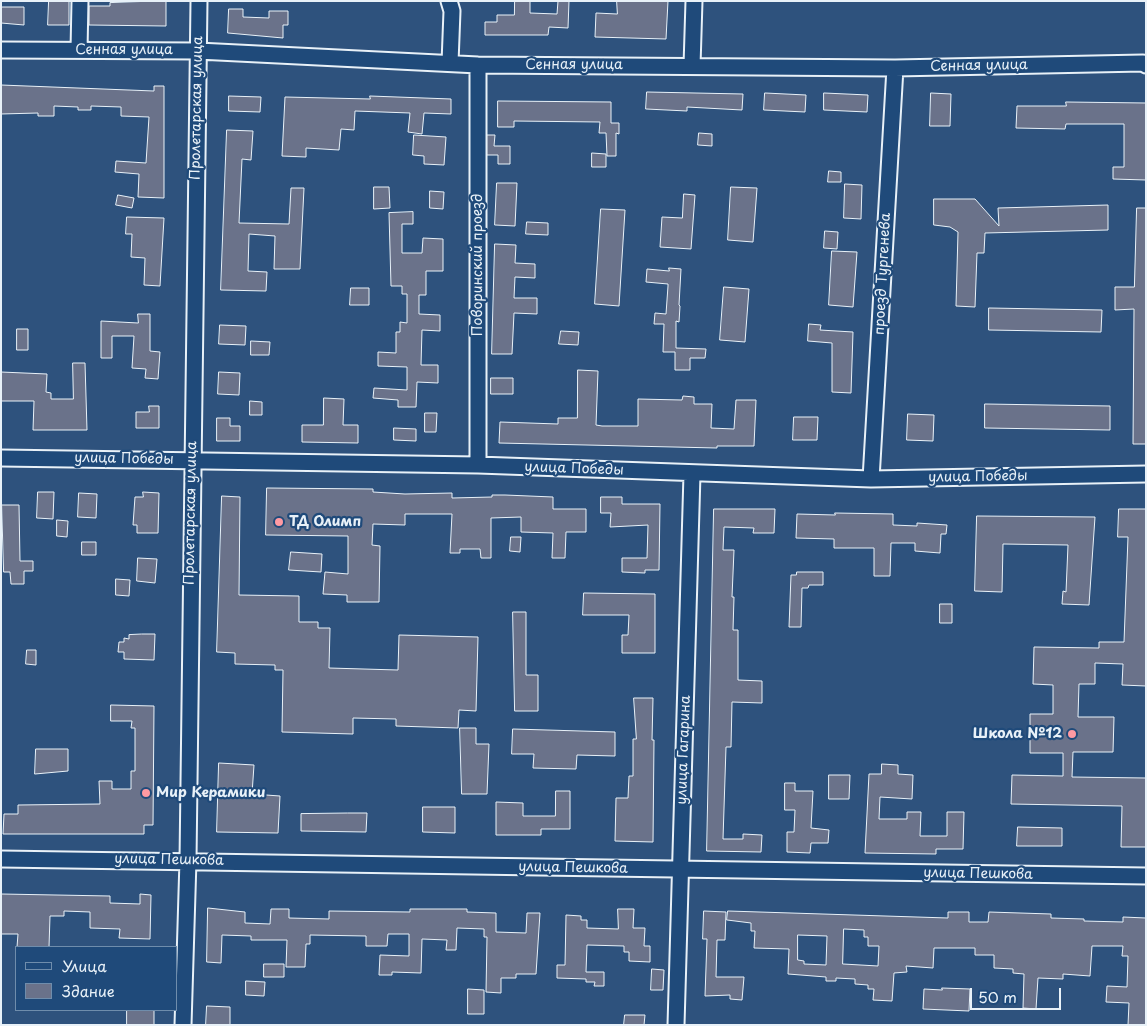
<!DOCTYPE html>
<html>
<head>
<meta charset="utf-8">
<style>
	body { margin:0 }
	#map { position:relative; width:1147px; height:1026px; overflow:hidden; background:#2e527d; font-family:"Playpen Sans",sans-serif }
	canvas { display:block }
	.frame { position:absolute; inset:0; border:2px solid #e8f1f8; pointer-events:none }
	.legend { position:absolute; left:15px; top:946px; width:162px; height:65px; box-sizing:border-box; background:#1f4a7a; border:1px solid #6f8dac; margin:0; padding:6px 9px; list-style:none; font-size:15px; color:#e8f1f8 }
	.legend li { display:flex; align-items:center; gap:10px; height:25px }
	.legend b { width:25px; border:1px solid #6f8dac }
	.scale { position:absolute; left:970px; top:988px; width:91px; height:22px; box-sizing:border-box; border:2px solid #e8f1f8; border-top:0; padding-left:6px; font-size:15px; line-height:18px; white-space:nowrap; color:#e8f1f8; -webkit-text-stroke:4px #1f4a7a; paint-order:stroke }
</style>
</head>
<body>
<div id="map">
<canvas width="1147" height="1026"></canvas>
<div class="frame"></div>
<ul class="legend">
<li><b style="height:6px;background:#1f4a7a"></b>Улица</li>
<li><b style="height:14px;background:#6a728a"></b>Здание</li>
</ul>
<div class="scale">50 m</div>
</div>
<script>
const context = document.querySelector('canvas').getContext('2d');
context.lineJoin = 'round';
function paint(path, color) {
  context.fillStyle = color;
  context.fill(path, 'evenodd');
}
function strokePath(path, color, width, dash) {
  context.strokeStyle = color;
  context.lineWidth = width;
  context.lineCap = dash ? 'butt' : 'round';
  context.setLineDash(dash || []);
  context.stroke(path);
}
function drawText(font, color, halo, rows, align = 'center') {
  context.font = font + ' "Playpen Sans",sans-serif';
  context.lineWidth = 4.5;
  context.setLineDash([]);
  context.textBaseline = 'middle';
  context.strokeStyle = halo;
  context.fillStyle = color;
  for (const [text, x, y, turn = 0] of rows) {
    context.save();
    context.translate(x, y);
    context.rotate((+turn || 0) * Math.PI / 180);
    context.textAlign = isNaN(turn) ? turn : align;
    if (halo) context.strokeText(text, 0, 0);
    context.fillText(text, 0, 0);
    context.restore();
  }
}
const building = new Path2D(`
	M49 1H69V25H48Z
	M166 1V26L89 25V6H110V3Z
	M515 1H530V13L557 14 558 1H569L568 28 549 27 548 35H485V22H497V15H514Z
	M617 1H668L666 39 595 37 596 13 617 14Z
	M1 7H24V25L1 23Z
	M229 9H243V17L269 18V11H288V25H283V38L228 33Z
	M1 85 154 91V86H164V198L138 197 139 174 115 172 116 161 146 163 149 117 121 116V107L91 106V110H78V107L54 106V116H38V113L1 114Z
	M647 92 743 94 742 110 687 107V111L646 109Z
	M765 93 806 95 805 112 764 110Z
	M824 93 868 95 867 112 824 110Z
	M931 93 951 94 950 126H930Z
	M229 96 261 97 260 112 229 111Z
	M370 96 451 99V114L424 113 422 134 408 132 410 113 355 111 354 130 341 129 339 150 306 148V157L282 156 285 97 370 99Z
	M498 101 611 102V123H619V134L616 133V156H607L606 133H599L600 122 514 121V127H498Z
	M1066 102 1146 103V180L1113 179V167H1124V124H1066L1065 129 1016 128 1017 106H1066Z
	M227 130 253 131 251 160 242 159 239 223 289 224 291 188H304L300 269H274L275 236 249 234 248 271 267 272 266 291 221 290Z
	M699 133 712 134V146L698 145Z
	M414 135 446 137 444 165 424 164V156L413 155Z
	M487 135H495L494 146H510V164H498V155H487Z
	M592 153 606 154V167H592Z
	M829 171 841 172V182H828Z
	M497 183H517L515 226 495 225Z
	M845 184 862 185 861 219 844 218Z
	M374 187H389L390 208 374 209Z
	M731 187 757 188 753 242 728 240Z
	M430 191 444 192 443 209 430 208Z
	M684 194 695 195 691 249 660 247 662 217 682 218Z
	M118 195 134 198 132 208 116 205Z
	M934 199H975L999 226 998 208 1108 205V230L985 233 984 253H977L975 307 956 306 958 232 950 227 934 225Z
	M1137 208H1146V444H1133L1134 309 1115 310V287H1134Z
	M601 209 625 210 619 306 595 304Z
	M413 212V224H402V253H422L423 238 443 239V271H426V295H419V314L440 315V331L422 330 421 365H438V383L417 382 416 407H398V400L373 398 374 388 407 390V367L378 366V352L396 353V332H400V322L407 323V294H402V286H391L389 213Z
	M127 217 164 218 160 286 144 285 145 258 131 257 132 234H126Z
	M527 222 548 223V235L526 234Z
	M825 231 838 232 837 249 824 248Z
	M495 244 516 245 515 263 535 264V278L515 277 514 298H537V314L514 313 512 354H492Z
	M832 251 857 252 853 307 829 305Z
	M669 268 681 269 679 305 680 306 679 322 676 321V348L706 349 705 358H690V370H675V352H663L664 324H654L655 313 666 314 668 286V284L646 282 647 269 669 271Z
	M724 287 749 289 745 342 720 340Z
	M351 288H369V305H350Z
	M989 308 1102 310 1101 332 989 330Z
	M138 314H150V351L160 352 158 379 145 378 146 369 132 368 134 336H112V358H101V321L138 323Z
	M809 324 821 325 820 330 853 332 851 393 832 392V343L808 341Z
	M220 325 246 326 245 345 219 344Z
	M17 329H28V350H17Z
	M561 331 579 332 578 345 559 344Z
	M251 341 270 342 269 355H251Z
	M73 363H85L87 430H33L34 401H1V372L47 374 46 392 51 393V399H73Z
	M578 370 598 371 596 425 602 426H638V399L682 400 683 396 694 397V404H712L711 428 734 429 736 400H756L754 446H717V448L499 443 500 422 558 424V418H577Z
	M219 372 240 373 239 395 218 394Z
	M491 378H513V394H491Z
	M324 398 344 399 343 425H358V443L302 442V425H323Z
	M250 401 262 402V415H250Z
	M985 404 1110 406V430L985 428Z
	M149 406H159V428H136V412H149Z
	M425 413H437L436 432H425Z
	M908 414 934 415 933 441 907 440Z
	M794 417H818L817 440H793Z
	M217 418H230V426H240V441H217Z
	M394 428 416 429V441L394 440Z
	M267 488 373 489V492L405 494 452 493V498L492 497V495H505L553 497V509H586V532H566L565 558H552L553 533 521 532V517L491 518V558H481L480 549H460V553H450L452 514H405V525L373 524 372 545 380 546 379 602H347V595L323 594 325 572 348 574V536L266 535Z
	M38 492H54L53 519 37 518Z
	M143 492 159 493 158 533H137V525H133L135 497H143Z
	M79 493 97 494 96 518 78 517Z
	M222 496 240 497 239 595 299 596V622H318V628H330L329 668 398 670 399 635 478 637 476 711 459 710 458 728 396 726V719L353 718V734L282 732 283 670H275V665L235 664V653L217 652Z
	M601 497H622V504H660L659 570H645V573L622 572V558H647L648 525 610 527 611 513H601Z
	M2 505H19L20 561H33V571H24V584H11L10 572H4Z
	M714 509H775L774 533H753L754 528 724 527 723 550H734L732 597H734L733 630H738V680L762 681V703L732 702 731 747H726L723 839H743V834L762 835 761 852 707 851Z
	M1119 509H1146V686L1122 685 1123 664 1095 663V684H1079L1078 717H1114L1113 752H1073L1072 777 1146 778V847H1121L1122 806 1011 804 1012 775 1063 776V753H1030V714H1053V685L1033 684 1034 647 1099 648V642H1124L1128 537H1118Z
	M835 513 893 514V525L917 526V523L947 525 946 534H941L940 553 915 551V543H891L890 576H874V548H834V539L796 538 797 514 835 515Z
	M977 516 1095 517 1089 605 1062 604 1063 591 1066 592 1068 545 1003 544 1002 592 975 591Z
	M57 520 68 521 67 537 57 536Z
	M511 537H521L520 552 510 551Z
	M82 542H96V555H82Z
	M291 552 322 554 321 572 289 570Z
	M138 558 157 559 155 583 137 581Z
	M797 572H823V585H809L808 588H802L801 627H789L791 575H796Z
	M116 579 130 580 129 596 116 595Z
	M584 593 655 594V653H622V635H628L629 615H583Z
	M940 604H952V623H940Z
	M513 612H526V675H538V711H515Z
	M142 634H155L154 660 124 659V652H118L119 642H124V638L129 639V635Z
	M27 650H36V665L26 664Z
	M634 698H653L652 740H654L653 842 615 841 616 798H628L629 776H633V739H636Z
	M111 705 154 706 153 825H144V834H3L4 814H18V805L100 804 99 781H112V789H131V771H135V728H131L132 721H111Z
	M460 728H476V744H489L487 794H462Z
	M513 729 615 732V756L577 755 576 769 533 768 534 754H512Z
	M36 749H68V771L35 774Z
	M219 763 254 765 252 794 280 796 278 833 217 832Z
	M882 764 898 765V774L913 775 912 799 880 797 879 819H907V812H921L920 836H947V812H964L963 849H936V854L865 853 869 774H881Z
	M829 775H850L849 799H829Z
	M785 783H795V791H813L811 828 829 830 828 843H811L810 853 787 852V832H794L795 810H785Z
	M556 791H570V829H541V835H496V802L523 803V816H555Z
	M423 807H455V833L423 832Z
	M348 813H367L366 832 301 831V814Z
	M1018 827 1062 828V846H1017Z
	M1 894 110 896V903L140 904V894L151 895 150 939 119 938 120 929 90 928V912L64 911V916H50L49 947H17L18 934H1Z
	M208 908 245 912V923L270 924 271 909H289V918L329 919V911L410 912V909H467V912L496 913V932L526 933 527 913H540L536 974H516V978H501V993L486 992 487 937H484V929L457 928 456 950H446L447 940 422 939 421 973 392 972V975H379L380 955 409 956V934H388L387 946H366V936L310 935V944H306L305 967H286L287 940H251V936L222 935 221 963 207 962Z
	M618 909H634L633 928H645L644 946H650V962L629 961V952H624V946L587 945 586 972H604V986H594L595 982H586V979L557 978V965H565L566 915 581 916V920H587V928L618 929Z
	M704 911 726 912 725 940H717L716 977H744L742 1000 730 999V995L705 996 707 939H703Z
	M728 911 948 918V912H969V922H988L989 912 1051 914V918L1084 919V921L1123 922V917L1146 918V1025H1128L1129 1003 1106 1002 1107 986 1127 987 1128 956H1122L1123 946H1092L1090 976 1063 974V979L1038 978 1036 1009 1023 1008 1024 974 1013 973V969L994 968V955H975V948H934L933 968 906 966 907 972 894 973 892 1001 873 1000 874 989H868V985L855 984V979L836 978V981H826V977L788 974 789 949 754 948 755 931H751V923L727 920ZM844 929 864 930V937H868V946H879L878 966 843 964ZM798 935 827 936 826 965 804 964V961L798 960Z
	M264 964H284V977H264Z
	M652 969 664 970 663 990H651Z
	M246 981 265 982 264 996 246 995Z
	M942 988 970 989 969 1011 923 1009 924 989 942 990Z
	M468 989 484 990V1014H468Z
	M207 1006 230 1007V1025H206Z
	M127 1010H154V1025H127Z
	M625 1015H645L644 1025H624Z`);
paint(building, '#6a728a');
strokePath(building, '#e8f1f8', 1);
const minor = new Path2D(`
	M449 1 452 11 450 63
	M1 50 198 51 478 65 895 68 1143 63 1146 65
	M79 50 80 1
	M692 66 694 1
	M1 458 478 465 871 479 1146 474
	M478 465V65
	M871 479 895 68
	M1 859 1146 876
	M183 1025 188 860 199 1
	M676 1025 692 474`);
strokePath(minor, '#e8f1f8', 19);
strokePath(minor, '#1f4a7a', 15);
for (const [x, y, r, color] of [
	[279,522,5,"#ff9aa2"],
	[1072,734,5,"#ff9aa2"],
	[146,793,5,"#ff9aa2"]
]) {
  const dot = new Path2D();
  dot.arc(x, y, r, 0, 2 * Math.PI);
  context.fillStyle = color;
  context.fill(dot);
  strokePath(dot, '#1f4a7a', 2);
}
drawText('14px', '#e8f1f8', '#1f4a7a', [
	["Сенная улица",124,50],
	["Сенная улица",574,65],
	["Сенная улица",979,66,-1],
	["Пролетарская улица",197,108,-89],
	["Поворинский проезд",478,265,-90],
	["проезд Тургенева",883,274,-87],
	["улица Победы",124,459,1],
	["улица Победы",574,469,2],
	["улица Победы",978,477,-1],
	["Пролетарская улица",191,513,-89],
	["улица Гагарина",684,750,-88],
	["улица Пешкова",169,860,1],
	["улица Пешкова",573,868,1],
	["улица Пешкова",978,874,1]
]);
drawText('bold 14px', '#e8f1f8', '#1f4a7a', [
	["ТД Олимп",289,522],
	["Школа №12",1062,734,"right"],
	["Мир Керамики",156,793]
], 'left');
</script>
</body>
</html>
